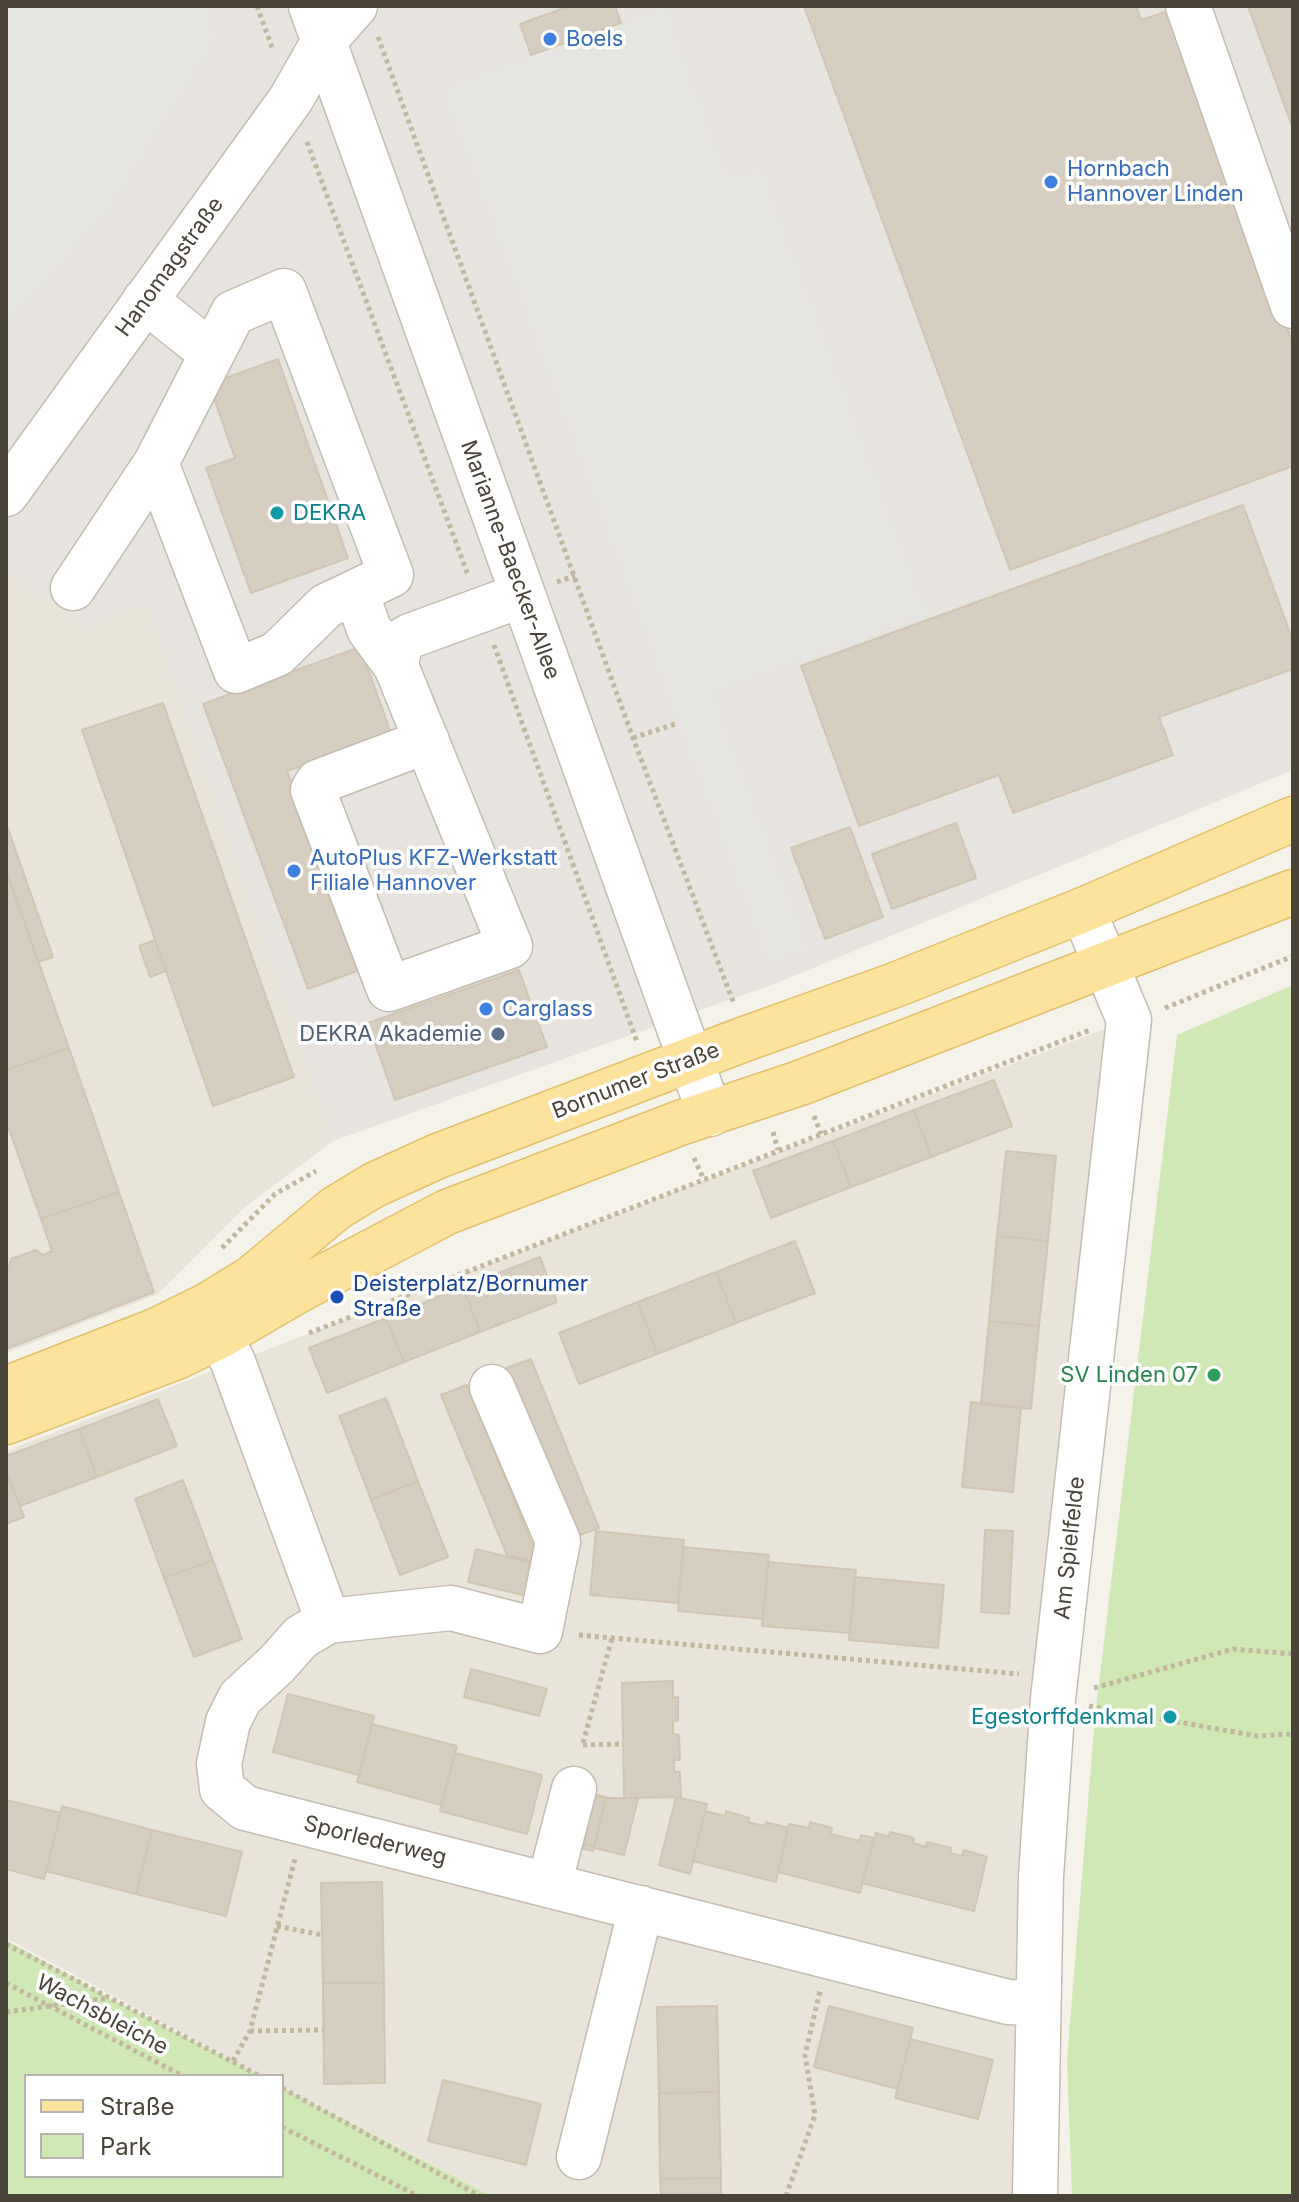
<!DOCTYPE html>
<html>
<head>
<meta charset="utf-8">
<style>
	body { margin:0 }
	#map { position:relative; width:1299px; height:2202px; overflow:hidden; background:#f5f2ea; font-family:Inter,sans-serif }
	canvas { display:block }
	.frame { position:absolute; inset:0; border:8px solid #494338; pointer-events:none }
	.legend { position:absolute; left:24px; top:2074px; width:260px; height:104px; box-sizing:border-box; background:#fff; border:2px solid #b6b4af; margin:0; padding:10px 14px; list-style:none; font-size:24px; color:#494338 }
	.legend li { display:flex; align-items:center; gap:16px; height:40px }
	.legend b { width:40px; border:2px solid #b6b4af }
</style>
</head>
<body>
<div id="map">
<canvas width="1299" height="2202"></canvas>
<div class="frame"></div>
<ul class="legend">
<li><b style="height:10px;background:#fce29c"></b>Straße</li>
<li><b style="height:22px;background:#d0e8b4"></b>Park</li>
</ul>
</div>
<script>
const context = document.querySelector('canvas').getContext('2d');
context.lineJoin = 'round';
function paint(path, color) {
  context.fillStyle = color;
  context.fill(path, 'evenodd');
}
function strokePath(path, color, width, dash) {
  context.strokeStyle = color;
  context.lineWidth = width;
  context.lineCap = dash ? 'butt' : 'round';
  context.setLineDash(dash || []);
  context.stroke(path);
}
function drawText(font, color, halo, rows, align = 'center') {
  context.font = font + ' Inter,sans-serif';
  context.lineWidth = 7;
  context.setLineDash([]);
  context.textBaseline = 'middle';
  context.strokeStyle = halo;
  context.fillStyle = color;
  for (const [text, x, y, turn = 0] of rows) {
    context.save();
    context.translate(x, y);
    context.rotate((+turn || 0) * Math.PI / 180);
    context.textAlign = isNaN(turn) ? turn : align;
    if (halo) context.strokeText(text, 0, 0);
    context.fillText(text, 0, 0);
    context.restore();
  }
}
paint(new Path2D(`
	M9 574 87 627 147 603 333 1141 246 1206 158 1294 6 1353V578Z
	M1129 1020 1030 2196H492L282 2086V2076H262L6 1938V1451L704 1180Z`), '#e9e4d9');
paint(new Path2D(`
	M6 6H1293V770L774 984 333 1141 147 604 87 627 6 573Z`), '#e7e4df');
paint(new Path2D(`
	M1293 985V2196H1072L1067 2060 1095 1716 1177 1035Z
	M6 1940 110 1998 262 2076H26V2176H282V2087L492 2196H6Z`), '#d0e8b4');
paint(new Path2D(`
	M6 6H208L219 38 111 211 17 315 6 320Z
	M662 6H667L730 177 763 166 929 614 715 693 811 950 767 967 439 88Z`), '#e6e5e2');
const building = new Path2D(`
	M570 6H615L621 23 531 55 520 24Z
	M804 6H1136L1141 20 1171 10 1293 344V466L1010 570Z
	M1248 6H1293V129Z
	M278 359 348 558 251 593 206 468 235 458 209 384Z
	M1243 505 1293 641V669L1159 717 1173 755 1013 813 999 775 859 826 801 666Z
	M360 647 391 733 287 771 360 970 308 989 203 704Z
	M163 703 294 1077 213 1106 82 730Z
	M6 823 53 957 38 962 6 870Z
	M956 823 976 878 892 909 872 854Z
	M850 827 883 917 825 939 791 848Z
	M6 870 69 1048 6 1070Z
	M155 940 166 971 150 977 139 946Z
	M519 970 547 1047 395 1100 368 1023Z
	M69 1048 119 1192 41 1219 6 1121V1070Z
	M994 1080 1012 1126 931 1157 914 1110Z
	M914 1110 931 1157 851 1187 833 1141Z
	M833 1141 851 1187 771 1218 753 1171Z
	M1006 1151 1056 1156 1048 1241 997 1236Z
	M119 1192 154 1292 6 1349V1269L9 1267 11 1259 36 1250 43 1255 52 1251 41 1219Z
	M997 1236 1048 1241 1039 1326 989 1321Z
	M795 1241 815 1293 736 1323 716 1272Z
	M540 1257 557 1302 480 1332 463 1287Z
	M716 1272 736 1323 657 1354 638 1302Z
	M463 1287 480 1332 404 1362 386 1318Z
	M638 1302 657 1354 579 1384 559 1333Z
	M386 1318 404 1362 327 1393 309 1348Z
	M989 1321 1039 1326 1031 1409 981 1404Z
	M531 1359 599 1528 574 1537 506 1368Z
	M467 1385 540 1563 507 1555 441 1395Z
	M386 1398 418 1481 371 1500 339 1416Z
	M158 1399 177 1446 97 1477 79 1429Z
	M971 1402 1021 1407 1013 1492 962 1487Z
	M79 1429 97 1477 20 1506 6 1471V1456Z
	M6 1471 24 1517 6 1524Z
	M183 1480 213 1560 164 1578 135 1499Z
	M418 1481 448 1557 400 1575 371 1500Z
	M985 1530 1013 1531 1009 1614 981 1612Z
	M596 1531 684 1540 678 1603 590 1595Z
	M683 1547 769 1555 763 1619 678 1611Z
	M476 1549 544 1566 536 1598 468 1582Z
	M213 1560 242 1639 194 1657 164 1578Z
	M768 1562 856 1570 850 1633 762 1626Z
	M855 1577 944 1585 938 1648 849 1640Z
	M471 1669 547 1689 539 1716 464 1697Z
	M673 1681V1698L678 1697V1721H673V1734L679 1735 680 1760H674V1772H680L681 1797 624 1798 622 1683Z
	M288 1694 374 1716 359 1775 273 1752Z
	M372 1724 457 1746 441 1805 357 1782Z
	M455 1753 542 1775 527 1834 440 1811Z
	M586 1792 606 1797 592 1795 581 1843 594 1846 593 1851 572 1846Z
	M592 1795 606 1798 594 1846 581 1843Z
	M676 1797 707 1804 690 1874 659 1865Z
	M606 1798H638L624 1855 594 1848Z
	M6 1800 61 1813 44 1879 6 1869Z
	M62 1806 152 1830 136 1894 46 1871Z
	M705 1811 725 1816 726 1811 749 1818 748 1822 765 1826 766 1822 788 1828 776 1882 693 1861Z
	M810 1822 832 1828 831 1834 859 1841 861 1835 874 1838 860 1893 778 1872 789 1824 809 1828Z
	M152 1830 242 1852 226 1916 136 1894Z
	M890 1832 914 1838 913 1843 926 1847 927 1842 951 1848 950 1853 962 1856 964 1850 987 1857 974 1911 862 1883 876 1833 889 1837Z
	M382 1882 384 1983H323L321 1883Z
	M323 1983H384L385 2083 324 2084Z
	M717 2006 719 2092 659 2093 657 2007Z
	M829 2006 913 2028 898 2089 814 2067Z
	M910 2039 993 2060 978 2119 895 2098Z
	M443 2080 541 2104 526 2165 428 2141Z
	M719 2092 721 2178 660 2179 659 2093Z
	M721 2178V2196H661L660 2179Z`);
paint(building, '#d6cec0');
strokePath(building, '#d1c6b3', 2);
const minor = new Path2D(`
	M311 6 710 1114
	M1188 6 1293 306
	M145 300 211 353
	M6 494 291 99 324 41 355 6
	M73 588 156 463 233 313 284 291 391 575 326 606 277 654 236 671 156 463
	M356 592 369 629 396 666
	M427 741 318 782 313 790 389 989 510 946 396 666 399 648 403 640 410 636 522 595
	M220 1336 233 1362 328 1621 301 1637 277 1664 240 1698 228 1722 219 1764 222 1789 245 1808 1008 2002 1037 2003
	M328 1621 451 1608 540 1631 558 1541 492 1387
	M549 1885 574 1789
	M579 2157 641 1908
	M1035 2196 1041 1876 1053 1699 1129 1020 1083 910`);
const major = new Path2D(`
	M6 1389 155 1331 208 1305 252 1278 336 1208 374 1185 438 1156 742 1040 895 985 1083 910 1293 819
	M6 1422 179 1356 220 1336 297 1291 447 1212 680 1123 800 1083 1293 892`);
strokePath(minor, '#c3bdb0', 47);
strokePath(major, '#e2c06c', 47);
strokePath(new Path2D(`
	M257 6 273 50
	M378 37 633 738 734 1004
	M307 142 468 575
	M557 582 575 576
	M494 645 637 1042
	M633 738 675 724
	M1165 1008 1293 956
	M814 1116 821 1134
	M773 1132 778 1150
	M694 1158 704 1180
	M222 1248 275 1194 316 1171
	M309 1333 1090 1030
	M579 1635 1019 1674
	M1094 1688 1233 1649 1293 1654
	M1089 1706 1257 1736 1293 1734
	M583 1743 612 1638
	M583 1745 623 1744
	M277 1926 322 1935
	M6 1944 260 2076
	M6 1983 183 2076
	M6 2012 108 1998
	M250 2031 323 2030
	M233 2061 250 2031 295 1859
	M282 2088 480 2196
	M282 2127 418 2196
	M786 2196 815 2115 805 2055 820 1991`), '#c2b69e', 5, [4, 4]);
strokePath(minor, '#fff', 44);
strokePath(major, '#fce29c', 44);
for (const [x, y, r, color] of [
	[550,39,8,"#3f7fe0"],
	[1051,182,8,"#3f7fe0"],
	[277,513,8,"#0f9aa8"],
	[294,871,8,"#3f7fe0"],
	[486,1009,8,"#3f7fe0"],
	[498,1034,8,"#5c6f8a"],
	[337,1297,8,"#1a4fb4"],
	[1214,1375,8,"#2e9e5b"],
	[1170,1717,8,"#0f9aa8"]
]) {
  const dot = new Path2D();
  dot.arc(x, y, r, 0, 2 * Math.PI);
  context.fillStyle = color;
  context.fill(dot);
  strokePath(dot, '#fff', 3);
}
drawText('22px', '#366cbe', '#fff', [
	["Boels",566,39],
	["Hornbach",1067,169],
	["Hannover Linden",1067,194],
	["AutoPlus KFZ-Werkstatt",310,858],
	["Filiale Hannover",310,883],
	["Carglass",502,1009]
], 'left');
drawText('22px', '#494338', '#fff', [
	["Hanomagstraße",170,267,-54],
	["Marianne-Baecker-Allee",510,560,70],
	["Bornumer Straße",636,1081,-21],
	["Am Spielfelde",1070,1548,-84],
	["Sporlederweg",375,1841,14],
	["Wachsbleiche",102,2015,28]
]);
drawText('22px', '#0d838f', '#fff', [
	["DEKRA",293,513],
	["Egestorffdenkmal",1154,1717,"right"]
], 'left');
drawText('22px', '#4e5e75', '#fff', [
	["DEKRA Akademie",482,1034]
], 'right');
drawText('22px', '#164399', '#fff', [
	["Deisterplatz/Bornumer",353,1284],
	["Straße",353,1309]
], 'left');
drawText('22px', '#27864d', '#fff', [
	["SV Linden 07",1198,1375]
], 'right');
</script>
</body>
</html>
